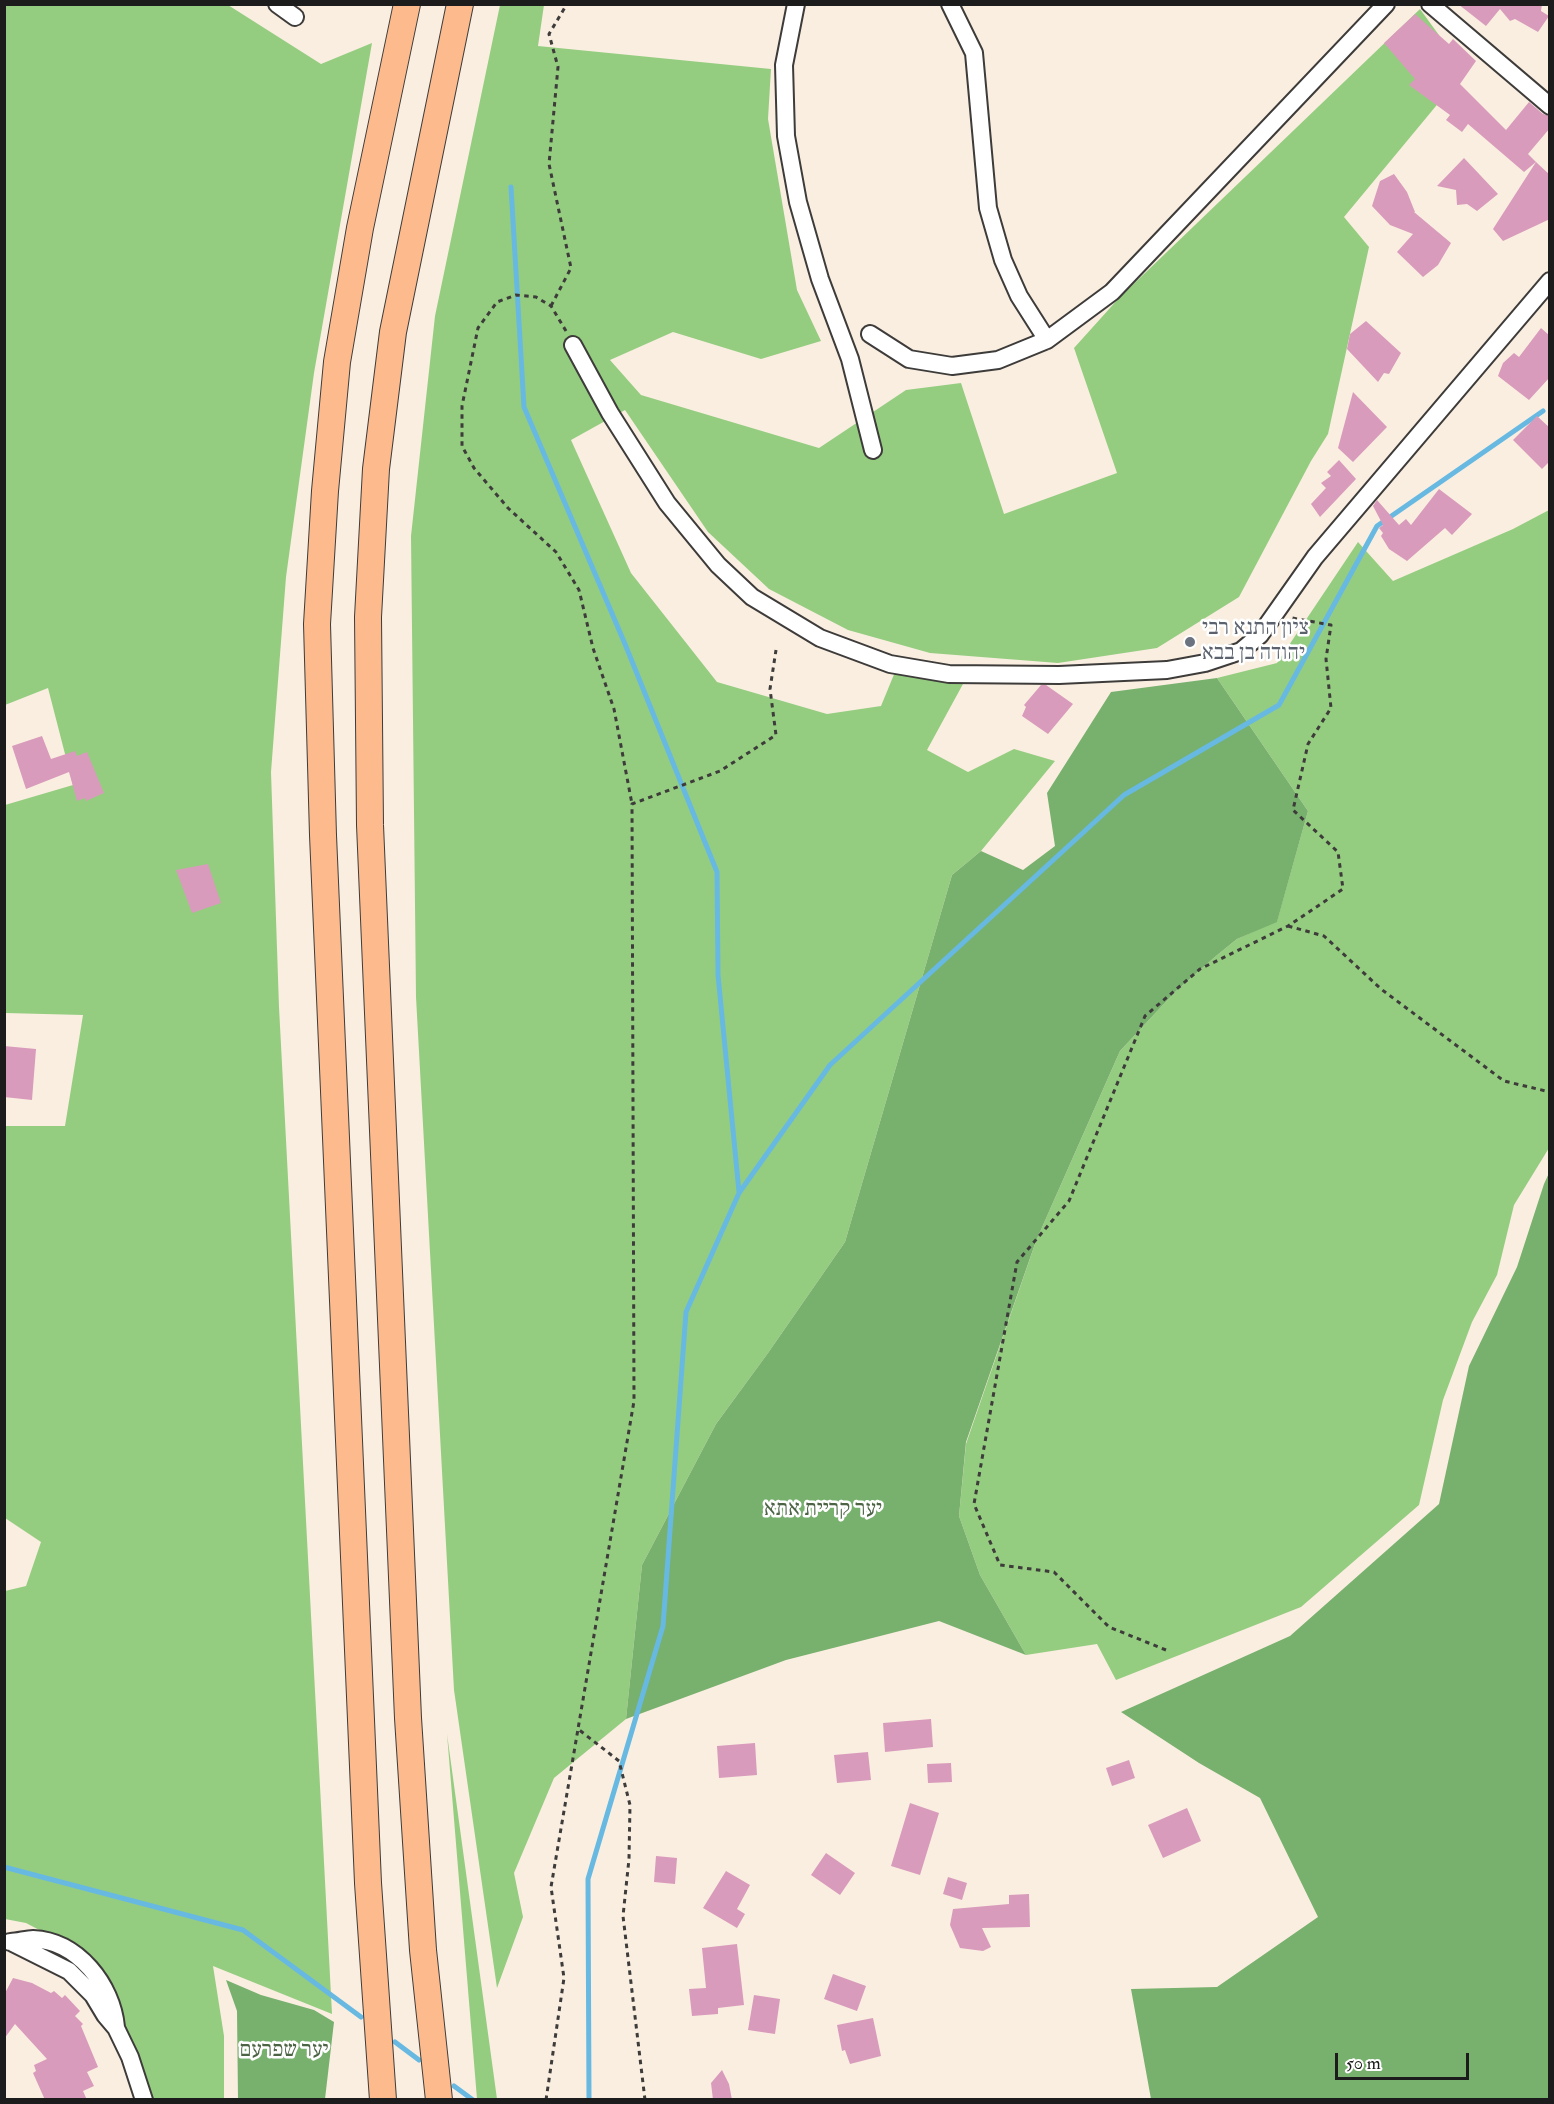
<!DOCTYPE html>
<html>
<head>
<meta charset="utf-8">
<style>
	body { margin:0 }
	#map { position:relative; width:1554px; height:2104px; overflow:hidden; background:#faeee1; font-family:"IM FELL Double Pica",serif }
	canvas { display:block }
	.frame { position:absolute; inset:0; border:6px solid #1c1c1c; pointer-events:none }
	.scale { position:absolute; left:1335px; top:2053px; width:134px; height:27px; box-sizing:border-box; border:3px solid #1c1c1c; border-top:0; padding-left:8px; font-size:18px; line-height:21px; white-space:nowrap; color:#1c1c1c; -webkit-text-stroke:4px #fff; paint-order:stroke }
</style>
</head>
<body>
<div id="map">
<canvas width="1554" height="2104"></canvas>
<div class="frame"></div>
<div class="scale">50 m</div>
</div>
<script>
const context = document.querySelector('canvas').getContext('2d');
context.lineJoin = 'round';
function paint(path, color) {
  context.fillStyle = color;
  context.fill(path, 'evenodd');
}
function strokePath(path, color, width, dash) {
  context.strokeStyle = color;
  context.lineWidth = width;
  context.lineCap = dash ? 'butt' : 'round';
  context.setLineDash(dash || []);
  context.stroke(path);
}
function drawText(font, color, halo, rows, align = 'center') {
  context.font = font + ' "IM FELL Double Pica","Frank Ruhl Libre",serif';
  context.lineWidth = 5;
  context.setLineDash([]);
  context.textBaseline = 'middle';
  context.strokeStyle = halo;
  context.fillStyle = color;
  for (const [text, x, y, turn = 0] of rows) {
    context.save();
    context.translate(x, y);
    context.rotate((+turn || 0) * Math.PI / 180);
    context.textAlign = isNaN(turn) ? turn : align;
    if (halo) context.strokeText(text, 0, 0);
    context.fillText(text, 0, 0);
    context.restore();
  }
}
paint(new Path2D(`
	M5 5H228L321 64 372 43 314 373 286 577 271 772 279 1007 332 2014 213 1966 224 2036V2099H153L146 2078 93 1958 26 1923 5 1919V1591L26 1586 41 1542 5 1518V1126H65L83 1015 5 1013V805L73 785 48 688 5 705Z
	M500 5H544L538 46 771 69 768 119 797 290 821 341 761 359 673 332 610 360 641 395 819 448 906 390 961 383 1004 514 1117 473 1074 348 1119 298 1420 9 1465 71 1344 217 1369 247 1328 434 1311 461 1239 597 1157 648 1058 663 930 653 848 630 769 589 708 532 625 410 571 440 631 573 717 682 827 714 881 706 895 672 963 684 927 750 968 772 1014 749 1055 761 981 851 952 875 845 1242 768 1353 716 1424 642 1565 626 1719 554 1778 514 1873 523 1917 497 1988 454 1690 416 997 411 536 435 316Z
	M1549 510V1148L1514 1205 1497 1275 1472 1322 1443 1400 1419 1505 1301 1607 1116 1680 1097 1644 1026 1655 980 1575 959 1516 966 1444 1036 1241 1120 1051 1175 992 1216 956 1237 939 1277 921 1308 811 1217 678 1277 663 1358 542 1393 581 1513 529Z
	M447 1734 497 2099H477Z`), '#95cd80');
paint(new Path2D(`
	M1217 678 1308 811 1277 922 1237 939 1216 956 1175 992 1120 1051 1036 1241 966 1442 959 1516 980 1575 1026 1655 939 1621 786 1660 626 1719 642 1565 716 1424 768 1353 845 1242 952 875 981 851 1023 870 1055 846 1047 793 1111 692Z
	M1549 1173V2099H1151L1131 1989 1217 1987 1318 1917 1260 1798 1199 1763 1121 1712 1290 1636 1439 1504 1469 1366 1517 1267 1544 1184Z
	M226 1980 261 1995 314 2010 334 2022 325 2099H238L237 2011Z`), '#78b06e');
strokePath(new Path2D(`
	M511 187 524 407 625 644 717 872 718 975 739 1192
	M4 1867 243 1930 361 2017
	M395 2042 419 2060
	M454 2086 473 2100
	M589 2100 588 1879 663 1626 686 1312 739 1193 830 1065 1124 795 1279 705 1377 526 1543 411`), '#67b9e2', 5);
paint(new Path2D(`
	M1458 4H1542L1541 11 1549 16 1538 32 1515 19 1510 21 1500 9 1486 26Z
	M1415 14 1449 44 1453 39 1476 61 1460 84 1506 130 1529 102 1543 114 1550 116V128L1528 154 1536 162 1524 172 1468 124 1462 132 1446 120 1450 115 1409 85 1415 79 1384 43Z
	M1464 158 1498 194 1477 211 1467 204 1457 205 1456 190 1437 186Z
	M1536 162 1550 175V219L1503 241 1493 229Z
	M1394 174 1407 192 1415 212H1414L1451 243 1438 265 1423 277 1397 252 1413 234 1390 225 1372 206 1380 181Z
	M1366 321 1401 353 1389 374 1384 373 1378 382 1347 349 1350 334Z
	M1541 328 1550 336V377L1529 400 1498 376 1503 363 1514 353 1519 357Z
	M1353 392 1387 427 1353 462 1338 448Z
	M1537 416 1550 428V461L1542 469 1513 440Z
	M1339 460 1356 479 1320 517 1311 504 1326 488 1321 483 1331 476 1327 472Z
	M1439 489 1472 514 1452 535 1445 528 1407 561 1389 549 1381 536 1383 533 1379 528 1383 525 1373 506 1377 500 1399 525 1406 519 1411 525Z
	M1041 685H1046L1073 704 1048 734 1022 716 1026 707 1024 705Z
	M42 736 51 759 75 751 77 756 87 752 104 793 86 801 85 798 77 801 69 772 26 789 12 746Z
	M208 864 221 903 192 913 176 870Z
	M4 1046 36 1049 32 1100 4 1097Z
	M931 1719 933 1747 885 1752 883 1723Z
	M755 1743 757 1775 719 1778 717 1746Z
	M868 1752 871 1780 837 1783 834 1755Z
	M1129 1760 1135 1778 1112 1786 1106 1768Z
	M951 1763 952 1782 928 1783 927 1764Z
	M910 1803 939 1813 920 1875 891 1866Z
	M1187 1808 1201 1841 1163 1858 1148 1825Z
	M826 1853 855 1873 840 1895 811 1875Z
	M656 1856 677 1858 675 1884 654 1882Z
	M726 1871 750 1885 737 1909 745 1914 737 1928 703 1908Z
	M948 1877 967 1883 962 1900 943 1894Z
	M1029 1894 1030 1927 982 1928 991 1947 983 1951 960 1948 950 1925 953 1909 1009 1904V1895Z
	M737 1944 744 2005 718 2008V2014L692 2016 689 1989 706 1988 702 1948Z
	M833 1974 866 1986 857 2011 824 1999Z
	M13 1978 32 1983 51 1993 54 1991 62 1998 65 1995 80 2011 75 2016 83 2024 81 2026 98 2067 87 2072 94 2086 83 2091 87 2100H45L33 2073 36 2071 34 2065 47 2059 15 2024 4 2039V1995Z
	M754 1995 780 1999 775 2034 748 2030Z
	M873 2018 881 2056 850 2064 845 2050 842 2051 837 2025Z
	M722 2070 729 2084 732 2100H713L711 2083Z`), '#d99bbb');
const minor = new Path2D(`
	M277 4 295 17
	M796 4 784 65 786 136 798 202 820 279 850 359 873 450
	M950 4 974 53 988 208 1003 260 1019 296 1047 340
	M1430 4 1550 106
	M870 334 909 359 952 366 998 360 1047 340 1112 292 1386 4
	M573 345 610 413 667 503 718 565 752 597 820 638 890 664 949 674 1059 675 1167 670 1205 663 1241 651 1260 635 1315 557 1550 281
	M10 1942C18 1942 26 1939 33 1939 78 1941 112 1985 116 2027
	M13 1943 69 1971 93 1995 105 2015 116 2028 130 2057 144 2100`);
const highway = new Path2D(`
	M383 2100 368 1883 323 835 317 624 325 491 337 362 360 228 407 4
	M439 2100 423 1950 408 1718 370 825 368 617 376 469 393 332 460 4`);
strokePath(minor, '#3d3c3a', 20);
strokePath(highway, '#3d3c3a', 28);
strokePath(new Path2D(`
	M551 306 571 268 549 164 558 67 549 34 567 4
	M566 331 551 306 536 297 516 295 497 302 478 328 462 406V446L474 468 508 508 556 552 579 590 593 648 614 709 632 804
	M1288 926 1324 936 1381 989 1504 1081 1550 1092
	M1166 1650 1109 1627 1054 1572 1000 1565 974 1504 1017 1262 1069 1201 1145 1016 1200 969 1288 926 1343 889 1338 852 1293 810 1308 744 1331 708 1326 659 1331 625 1292 618
	M546 2100 564 1978 551 1887 578 1729
	M645 2100 623 1916 629 1859 630 1805 619 1761 578 1729 634 1401 632 804 720 771 776 735 770 689 776 650`), '#3d3c3a', 3, [4.5, 4.5]);
strokePath(minor, '#fff', 16);
strokePath(highway, '#fcba8d', 26);
for (const [x, y, r, color] of [
	[1190,642,6,"#6b7280"]
]) {
  const dot = new Path2D();
  dot.arc(x, y, r, 0, 2 * Math.PI);
  context.fillStyle = color;
  context.fill(dot);
  strokePath(dot, '#fff', 2);
}
drawText('22px', '#5b616d', '#fff', [
	["ציון התנא רבי",1202,629],
	["יהודה בן בבא",1202,654]
], 'left');
drawText('22px', '#4c6344', '#fff', [
	["יער קריית אתא",823,1510],
	["יער שפרעם",284,2051]
]);
</script>
</body>
</html>
